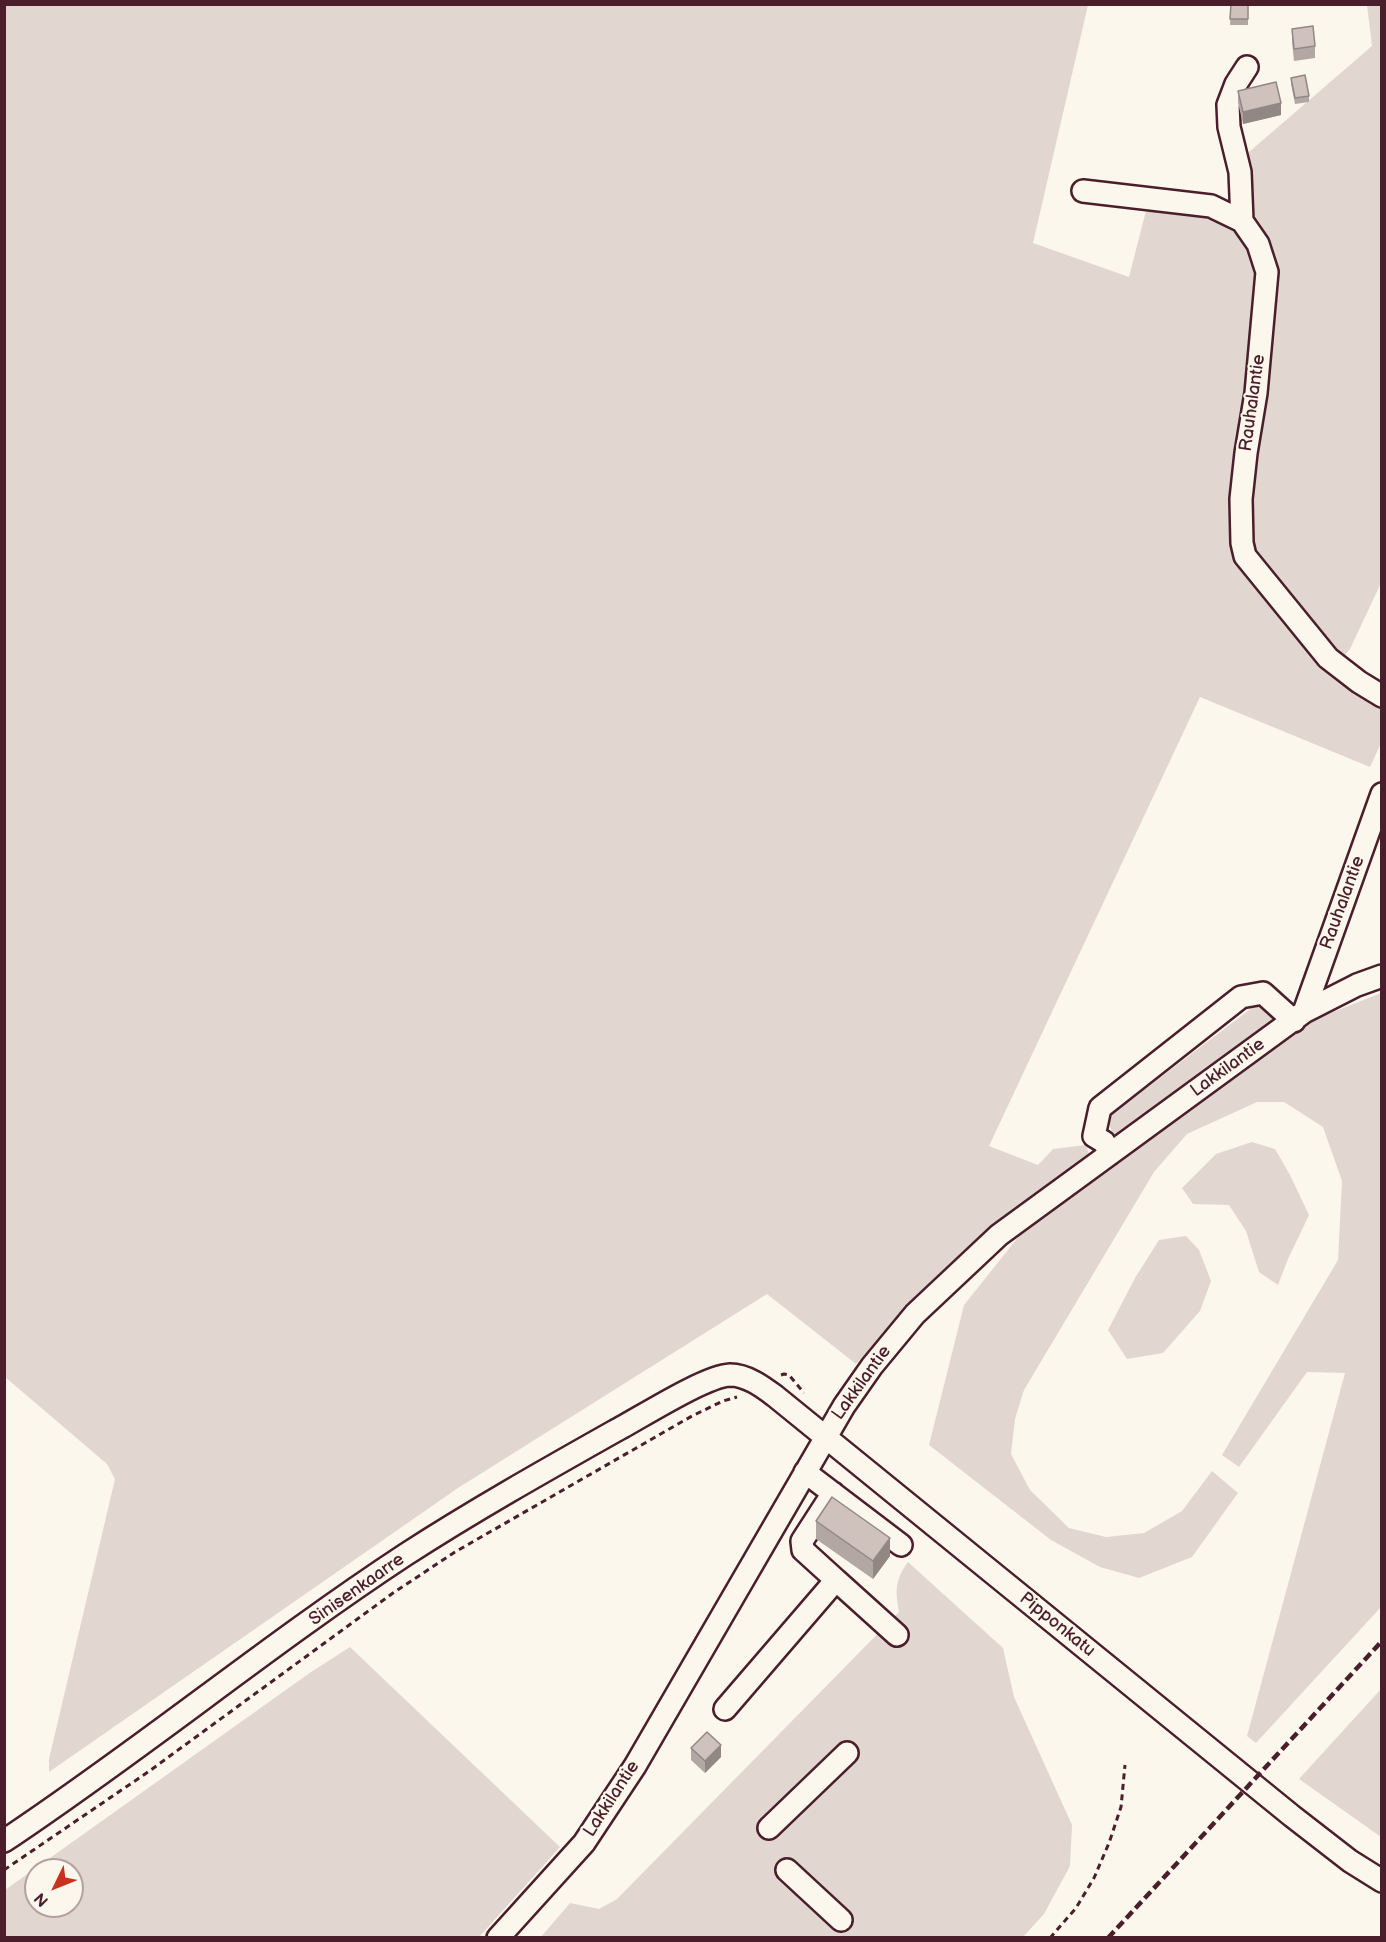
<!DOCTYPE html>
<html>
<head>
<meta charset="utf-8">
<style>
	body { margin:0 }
	#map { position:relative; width:1386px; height:1942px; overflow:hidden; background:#fbf7ec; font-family:"Balsamiq Sans",sans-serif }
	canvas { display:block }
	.frame { position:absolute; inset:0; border:6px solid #4a1f2b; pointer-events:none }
	.north { position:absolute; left:24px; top:1858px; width:60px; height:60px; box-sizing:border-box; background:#fbf7ec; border:2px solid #b4a19f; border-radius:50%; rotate:227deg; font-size:16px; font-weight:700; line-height:24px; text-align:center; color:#4a1f2b }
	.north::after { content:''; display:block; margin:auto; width:21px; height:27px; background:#c8321e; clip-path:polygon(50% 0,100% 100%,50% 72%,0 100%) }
</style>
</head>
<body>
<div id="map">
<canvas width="1386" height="1942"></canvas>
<div class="frame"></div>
<div class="north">N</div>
</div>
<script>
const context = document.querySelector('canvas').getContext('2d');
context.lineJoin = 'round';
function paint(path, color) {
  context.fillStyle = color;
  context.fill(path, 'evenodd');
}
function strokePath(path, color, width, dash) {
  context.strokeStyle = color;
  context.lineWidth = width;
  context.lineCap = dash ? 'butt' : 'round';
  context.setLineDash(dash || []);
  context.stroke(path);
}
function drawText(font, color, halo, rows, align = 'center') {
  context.font = font + ' "Balsamiq Sans",sans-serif';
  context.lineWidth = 4.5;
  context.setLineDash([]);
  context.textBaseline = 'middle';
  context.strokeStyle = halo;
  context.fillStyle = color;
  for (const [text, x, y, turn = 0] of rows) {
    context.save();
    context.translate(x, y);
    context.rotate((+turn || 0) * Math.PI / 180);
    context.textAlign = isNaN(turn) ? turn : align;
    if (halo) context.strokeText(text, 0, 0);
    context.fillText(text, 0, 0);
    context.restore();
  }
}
paint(new Path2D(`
	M5 5H1088L1033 243 1129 277 1150 195 1249 229V152L1372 46 1367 5H1381V583L1350 649 1336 666 1381 708V743L1370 767 1200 697 989 1146 1038 1165 1053 1149 1086 1145 1090 1157 901 1315 856 1364 767 1294 458 1488 49 1772V1759L115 1479 107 1464 5 1377Z
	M1381 993V1607L1256 1743 1247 1736 1345 1373 1307 1372 1239 1467 1222 1455 1338 1260 1342 1181 1323 1127 1284 1102H1257L1187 1134 1154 1172 1024 1390 1015 1419 1011 1454 1030 1490 1069 1528 1106 1537 1144 1533 1182 1511 1212 1471 1238 1493 1192 1557 1139 1578 1100 1567 1051 1540 929 1445 964 1305 1031 1221 1318 1018Z
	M1257 1004 1279 1018 1115 1140 1107 1118Z
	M1252 1142 1275 1149 1290 1175 1309 1215 1288 1259 1278 1285 1259 1272 1246 1231 1229 1205 1193 1204 1182 1188 1216 1154Z
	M1186 1236 1199 1250 1211 1281 1200 1311 1163 1353 1127 1359 1108 1330 1135 1278 1159 1240Z
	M908 1562 1003 1648 1014 1697 1072 1825 1070 1866 1044 1914 1023 1937 540 1938 570 1903 599 1909 617 1899 899 1612C895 1590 895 1580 908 1562Z
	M350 1647 560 1847 479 1937H5V1890L311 1672ZM36 1870H72V1906H36Z
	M1381 1689V1837L1299 1779Z`), '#e2d7d0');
const minor = new Path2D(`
	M1083 191 1211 206 1242 221 1258 244 1267 272 1256 393 1246 453 1241 499 1242 543 1245 556 1328 658 1359 682 1382 696
	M1242 221 1240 172 1229 127 1228 105 1236 84 1247 67
	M1304 1012 1382 794
	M1110 1154 1104 1142 1094 1136 1100 1108 1241 997 1263 993 1294 1021
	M805 1472 901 1545
	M836 1580 897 1635
	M725 1709 836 1580 803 1550 802 1541 833 1493
	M769 1828 847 1753
	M4 1841C141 1750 268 1645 405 1555 473 1511 544 1471 615 1431 640 1418 705 1376 730 1375 747 1375 763 1387 775 1396L1292 1816 1350 1861 1382 1881
	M787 1870 841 1920
	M498 1938 584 1843 635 1766 844 1406 872 1366 915 1314 999 1235 1304 1012 1357 985 1382 976`);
strokePath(minor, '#4a1f2b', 26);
strokePath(new Path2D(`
	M781 1375 784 1374 789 1375 804 1393
	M4 1870 148 1772 393 1593 455 1552 692 1416 723 1401 737 1397
	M1050 1938 1076 1908 1094 1878 1109 1843 1121 1807 1125 1765`), '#4a1f2b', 3, [6, 4.5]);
strokePath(minor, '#fbf7ec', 21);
strokePath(new Path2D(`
	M1108 1938 1382 1641`), '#4a1f2b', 4.5, [9, 4.5]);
paint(new Path2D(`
	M1231 4H1248V25H1230Z
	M1292 29 1315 46V58L1294 61 1292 41Z
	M1291 78 1309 96V102L1295 104 1291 84Z
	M1238 91 1281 115 1243 124 1238 103Z
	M816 1521 890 1556 873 1579 816 1539Z
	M691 1748 721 1757 705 1773 691 1760Z`), '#b2a7a2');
paint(new Path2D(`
	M1281 103V115L1243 124V112Z
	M890 1538V1556L873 1579V1561Z
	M721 1745V1757L705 1773V1761Z`), '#918884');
const building = new Path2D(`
	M1231 4H1248V19H1230Z
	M1313 26 1315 46 1294 49 1292 29Z
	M1305 75 1309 96 1295 98 1291 78Z
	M1276 82 1281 103 1243 112 1238 91Z
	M832 1497 890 1538 873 1561 816 1521Z
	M707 1732 721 1745 705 1761 691 1748Z`);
paint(building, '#cfc2bc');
strokePath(building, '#918884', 1.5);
drawText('18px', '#4a1f2b', '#fbf7ec', [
	["Rauhalantie",1253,403,-82],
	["Rauhalantie",1343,903,-70],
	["Lakkilantie",1228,1068,-36],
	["Lakkilantie",862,1383,-54],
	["Sinisenkaarre",357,1590,-35],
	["Pipponkatu",1057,1625,39],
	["Lakkilantie",612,1799,-57]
]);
</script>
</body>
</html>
